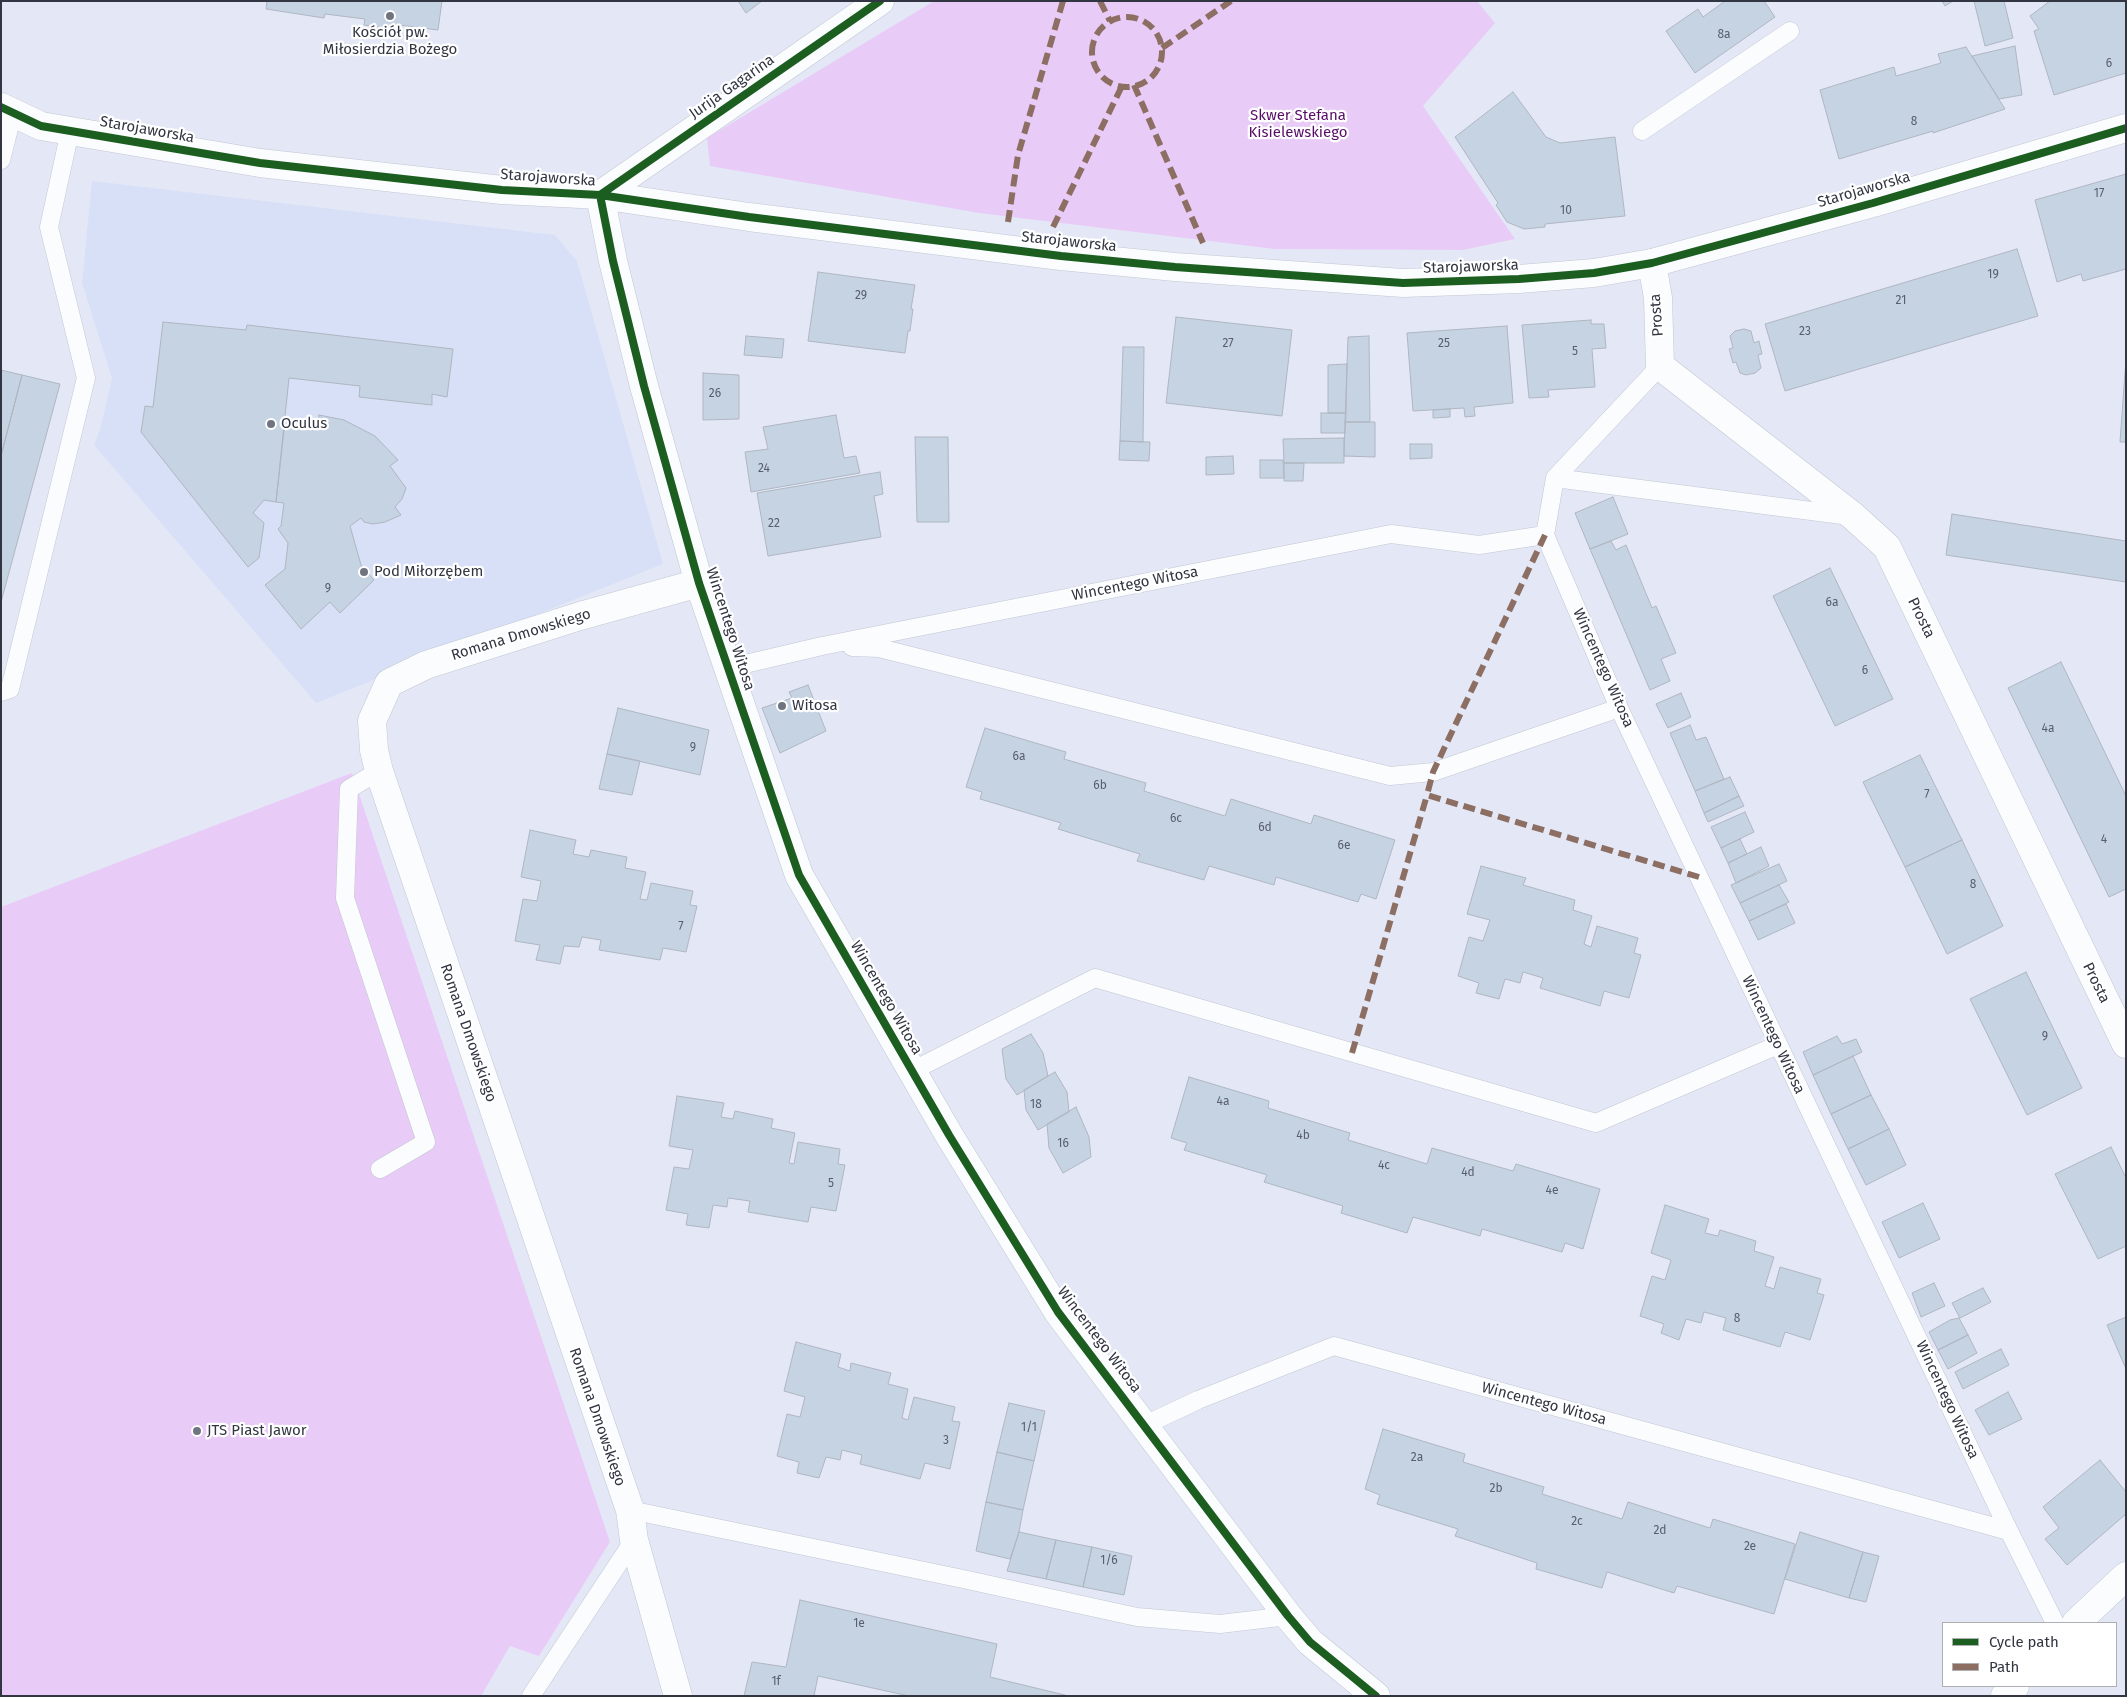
<!DOCTYPE html>
<meta charset="utf-8">
<style>
body{margin:0}
#map{position:relative;width:2127px;height:1697px;overflow:hidden;background:#e4e8f6;font-family:"Fira Sans",sans-serif}
canvas{display:block}
.frame{position:absolute;inset:0;border:2px solid #323642;pointer-events:none}
.legend{position:absolute;left:1942px;top:1622px;width:175px;height:65px;box-sizing:border-box;background:#fff;border:1px solid #adafb3;margin:0;padding:6px 9px;list-style:none;font-size:15px;color:#323642}
.legend li{display:flex;align-items:center;gap:10px;height:25px}
.legend b{width:25px;border:1px solid #adafb3}
</style>
<div id="map">
<canvas width="2127" height="1697"></canvas>
<div class="frame"></div>
<ul class="legend">
<li><b style="height:6px;background:#1b5e20"></b>Cycle path</li>
<li><b style="height:6px;background:#8d6e63"></b>Path</li>
</ul>
</div>
<script>
const c = document.querySelector('canvas').getContext('2d');
c.lineJoin = 'round';
function fill(path, color) { c.fillStyle = color; c.fill(path, 'evenodd'); }
const shape = rows => new Path2D(rows.map(r => 'M' + r).join(''));
function stroke(path, color, width, dash) { c.strokeStyle = color; c.lineWidth = width; c.lineCap = dash ? 'butt' : 'round'; c.setLineDash(dash || []); c.stroke(path); }
function label(font, color, halo, rows, align = 'center') {
  c.font = font + ' "Fira Sans",sans-serif'; c.lineWidth = 4.5; c.setLineDash([]); c.textBaseline = 'middle'; c.strokeStyle = halo; c.fillStyle = color; for (const [text, x, y, turn = 0] of rows) {
    c.save(); c.translate(x, y); c.rotate((+turn || 0) * Math.PI / 180); c.textAlign = isNaN(turn) ? turn : align; if (halo) c.strokeText(text, 0, 0); c.fillText(text, 0, 0); c.restore();
  }
}
const built = shape([
 [92,181,555,235,577,261,663,564,316,703,94,445,100,430,112,378,82,283]
]);
const green = shape([
 [934,1,1477,1,1495,23,1423,106,1515,239,1463,250,1275,249,979,213,710,166,707,138],
 [352,773,610,1542,539,1656,510,1646,481,1696,1,1696,1,907]
]);
const building = shape([
 [267,1,442,1,438,30,391,24,390,29,364,25,365,19,325,14,324,18,266,9,267,1],
 [738,1,762,1,746,13,738,1],
 [1725,1,1764,1,1775,17,1695,73,1666,31,1698,9,1703,17,1725,1],
 [1942,1,1953,1,1945,6,1942,1],
 [1974,1,2004,1,2013,38,1985,46,1974,1],
 [2050,1,2126,1,2126,73,2054,95,2034,31,2039,29,2030,16,2050,1],
 [2015,46,2022,95,1999,99,1972,56,2015,46],
 [1966,47,2005,109,1933,133,1933,131,1839,159,1820,90,1894,67,1896,76,1941,63,1938,54,1966,47],
 [1513,92,1546,137,1560,143,1615,137,1625,216,1545,224,1545,227,1524,229,1507,222,1496,205,1498,203,1455,137,1513,92],
 [2126,174,2126,269,2083,281,2081,274,2057,282,2035,200,2126,174],
 [2017,249,2038,316,1785,391,1765,324,2017,249],
 [818,272,915,285,911,309,913,309,910,331,908,331,905,353,808,341,818,272],
 [1176,317,1292,330,1282,416,1166,403,1176,317],
 [1591,320,1591,324,1604,324,1606,348,1592,349,1595,387,1548,390,1549,397,1529,398,1522,325,1591,320],
 [163,322,246,330,247,325,453,349,447,397,432,394,432,405,359,397,360,386,289,378,276,502,264,500,253,513,264,523,259,558,248,567,141,432,145,406,153,407,163,322],
 [1507,326,1513,403,1474,407,1475,416,1465,417,1464,408,1413,411,1407,333,1507,326],
 [1744,329,1751,331,1754,343,1759,341,1762,354,1758,355,1761,368,1755,373,1746,375,1740,373,1736,362,1733,363,1729,349,1733,348,1730,336,1735,331,1744,329],
 [746,336,784,339,782,358,744,355,746,336],
 [1369,336,1370,422,1345,422,1348,337,1369,336],
 [1123,347,1144,347,1143,442,1120,441,1123,347],
 [2126,359,2126,442,2120,442,2126,359],
 [1347,364,1346,413,1328,413,1328,365,1347,364],
 [1,370,22,375,1,456,1,370],
 [703,373,739,375,739,419,703,420,703,373],
 [22,375,60,384,1,602,1,456,22,375],
 [1450,409,1450,417,1433,418,1433,410,1450,409],
 [1321,413,1346,413,1345,433,1321,433,1321,413],
 [319,415,344,420,375,436,398,460,390,466,406,488,402,499,395,507,401,515,385,522,373,524,364,522,361,518,350,526,361,565,374,580,340,613,330,602,301,629,265,585,285,569,288,543,278,529,281,526,284,503,276,502,285,421,318,425,319,415],
 [836,415,844,458,856,456,860,473,751,492,745,452,768,449,763,427,836,415],
 [1345,422,1375,422,1375,457,1344,456,1345,422],
 [915,437,948,437,949,522,917,522,915,437],
 [1344,438,1344,463,1284,463,1283,439,1344,438],
 [1120,441,1150,442,1149,461,1119,460,1120,441],
 [1410,444,1432,444,1432,458,1410,459,1410,444],
 [1233,456,1234,474,1206,475,1206,457,1233,456],
 [1260,460,1283,460,1284,478,1260,478,1260,460],
 [1284,463,1304,463,1303,481,1284,481,1284,463],
 [880,472,883,494,874,496,881,537,768,556,757,493,880,472],
 [1613,497,1628,534,1590,549,1575,513,1613,497],
 [1952,514,2126,541,2126,582,1946,555,1952,514],
 [1611,541,1616,550,1626,545,1652,608,1656,606,1676,653,1661,659,1670,681,1650,690,1590,549,1611,541],
 [1830,568,1893,699,1835,726,1773,596,1830,568],
 [2061,662,2126,796,2126,889,2109,897,2008,688,2061,662],
 [808,685,826,731,780,753,762,708,792,698,789,692,808,685],
 [1681,693,1691,717,1668,728,1656,704,1681,693],
 [618,708,709,730,700,775,607,754,618,708],
 [1690,725,1696,740,1706,737,1724,779,1695,791,1670,733,1690,725],
 [985,728,1066,752,1064,759,1146,783,1144,791,1225,816,1231,799,1311,824,1314,815,1395,840,1376,899,1361,894,1358,902,1276,877,1274,885,1209,866,1204,880,1137,861,1140,854,1058,829,1061,823,980,799,982,792,966,787,985,728],
 [607,754,640,761,632,795,599,789,607,754],
 [1920,755,1962,840,1905,867,1863,782,1920,755],
 [1730,777,1739,796,1704,813,1695,791,1730,777],
 [1739,796,1744,806,1708,822,1704,813,1739,796],
 [1745,812,1754,832,1721,848,1711,827,1745,812],
 [530,830,576,840,573,854,589,857,591,850,627,857,625,868,646,872,640,899,647,900,651,883,693,891,690,905,697,906,686,952,663,948,660,960,599,950,601,940,582,937,579,947,564,946,560,964,536,960,540,945,515,941,523,899,537,901,541,881,521,877,530,830],
 [1740,839,1747,854,1728,863,1721,848,1740,839],
 [1962,840,2003,926,1947,954,1905,867,1962,840],
 [1761,847,1769,866,1736,883,1728,863,1761,847],
 [1779,864,1787,881,1740,903,1731,885,1779,864],
 [1481,866,1526,878,1523,885,1575,900,1573,910,1592,916,1584,944,1591,947,1597,926,1638,938,1634,953,1641,955,1629,998,1604,991,1600,1006,1540,988,1543,978,1523,972,1520,983,1505,979,1499,999,1476,993,1479,983,1458,976,1469,937,1483,941,1490,920,1467,914,1481,866],
 [1779,885,1789,902,1749,921,1740,903,1779,885],
 [1786,904,1795,923,1758,940,1749,921,1786,904],
 [2026,972,2082,1088,2027,1115,1970,999,2026,972],
 [1031,1034,1043,1053,1048,1076,1017,1095,1006,1079,1002,1049,1031,1034],
 [1837,1036,1842,1044,1856,1039,1862,1052,1813,1075,1803,1052,1837,1036],
 [1853,1056,1871,1095,1831,1114,1813,1075,1853,1056],
 [1055,1072,1067,1092,1069,1112,1038,1130,1026,1110,1024,1090,1055,1072],
 [1189,1077,1269,1101,1268,1108,1350,1133,1348,1140,1427,1164,1432,1148,1513,1171,1516,1164,1600,1189,1583,1249,1565,1243,1562,1252,1482,1229,1480,1236,1413,1217,1407,1233,1341,1213,1343,1206,1264,1182,1267,1175,1184,1150,1187,1143,1171,1138,1189,1077],
 [1871,1095,1889,1129,1848,1149,1831,1114,1871,1095],
 [677,1096,724,1103,721,1117,733,1119,735,1111,773,1119,771,1128,795,1133,789,1163,794,1164,798,1142,840,1149,838,1164,845,1165,836,1211,811,1207,808,1222,748,1212,750,1201,728,1198,727,1207,713,1205,709,1228,686,1225,688,1214,666,1210,674,1167,689,1169,693,1150,669,1146,677,1096],
 [1076,1107,1089,1137,1091,1157,1063,1173,1049,1148,1047,1124,1076,1107],
 [1889,1129,1906,1165,1866,1185,1848,1149,1889,1129],
 [2111,1147,2126,1178,2126,1246,2098,1259,2055,1174,2111,1147],
 [1923,1203,1940,1239,1899,1258,1882,1222,1923,1203],
 [1665,1205,1709,1219,1705,1233,1718,1236,1720,1230,1756,1241,1754,1251,1774,1257,1765,1286,1774,1289,1780,1267,1821,1279,1817,1293,1824,1295,1810,1340,1785,1332,1780,1347,1723,1330,1726,1318,1704,1312,1701,1323,1686,1319,1679,1340,1661,1333,1664,1324,1640,1316,1652,1276,1665,1280,1671,1260,1651,1253,1665,1205],
 [1934,1283,1945,1306,1921,1317,1912,1293,1934,1283],
 [1983,1288,1991,1302,1960,1318,1952,1303,1983,1288],
 [2126,1317,2126,1369,2107,1325,2126,1317],
 [1959,1318,1968,1335,1938,1350,1929,1332,1950,1320,1959,1318],
 [1968,1335,1977,1353,1948,1369,1938,1350,1968,1335],
 [796,1342,841,1354,838,1367,850,1371,851,1363,891,1373,888,1384,908,1389,902,1418,908,1420,914,1397,955,1407,952,1421,960,1422,950,1469,925,1463,920,1479,860,1464,862,1455,842,1450,840,1460,826,1457,819,1478,797,1473,799,1462,777,1456,787,1414,800,1417,805,1397,784,1391,796,1342],
 [2001,1349,2009,1365,1963,1389,1955,1372,2001,1349],
 [2008,1392,2022,1419,1989,1435,1975,1410,2008,1392],
 [1009,1403,1045,1411,1034,1461,997,1452,1009,1403],
 [1383,1429,1465,1454,1463,1462,1544,1487,1542,1494,1622,1519,1628,1502,1710,1528,1713,1519,1795,1544,1774,1614,1677,1586,1674,1593,1607,1572,1602,1588,1536,1569,1537,1563,1455,1536,1458,1529,1377,1504,1380,1495,1365,1489,1383,1429],
 [997,1452,1034,1461,1023,1510,986,1502,997,1452],
 [2100,1460,2126,1492,2126,1514,2067,1565,2045,1539,2059,1528,2043,1507,2100,1460],
 [986,1502,1023,1510,1019,1532,1010,1559,976,1551,986,1502],
 [1019,1532,1056,1540,1046,1579,1007,1571,1019,1532],
 [1800,1532,1863,1552,1849,1598,1785,1579,1800,1532],
 [1056,1540,1092,1547,1083,1587,1046,1579,1056,1540],
 [1092,1547,1132,1556,1124,1595,1083,1587,1092,1547],
 [1863,1552,1879,1556,1866,1602,1849,1598,1863,1552],
 [800,1600,997,1644,990,1677,1069,1696,909,1696,818,1676,814,1696,744,1696,752,1662,786,1667,800,1600]
]);
const service = shape([
 [1642,131,1790,31],
 [1,160,13,113],
 [1660,366,1555,478,1545,535,1619,708,1699,877,2009,1531,2055,1623],
 [1555,478,1850,516],
 [852,647,879,648,1390,776,1433,772,1619,708],
 [728,668,822,646,1391,534,1479,545,1545,535],
 [1,692,10,689,86,378,49,227,70,131],
 [379,771,349,789,345,898,426,1142,380,1169],
 [912,1071,1095,978,1596,1123,1778,1045],
 [1145,1425,1198,1400,1334,1346,2009,1531],
 [630,1510,963,1579,1137,1617,1220,1624,1288,1616],
 [531,1696,634,1540]
]);
const minor = shape([
 [880,1,600,195,613,261,644,386,699,583,799,875,949,1135,1058,1312,1288,1616,1310,1642,1376,1696],
 [1652,263,1658,298,1660,366,1853,516,1887,547,2126,1044],
 [678,1696,634,1540,630,1510,379,771,374,750,372,721,389,683,426,665,580,616,699,583]
]);
const tertiary = shape([
 [1,107,41,126,260,163,502,190,600,195,749,217,1061,256,1175,267,1403,283,1519,279,1594,273,1652,263,1873,203,2126,128]
]);
const secondary = shape([
 [2076,1623,2126,1576],
 [2005,1696,2015,1686]
]);
const quiet = shape([
 [1100,1,1110,21],
 '1092 52a35 35 0 1 1 70 0a35 35 0 1 1-70 0Z',
 [1162,48,1231,1],
 [1134,85,1203,243],
 [1008,222,1018,155,1063,1],
 [1053,227,1122,86],
 [1545,535,1433,772,1427,795,1699,877],
 [1352,1053,1427,795]
]);
const cycleway = shape([
 [880,1,600,195,613,261,644,386,699,583,799,875,949,1135,1058,1312,1288,1616,1310,1642,1376,1696],
 [1,107,41,126,260,163,502,190,600,195,749,217,1061,256,1175,267,1403,283,1519,279,1594,273,1652,263,1873,203,2126,128]
]);
const markers = [
 [390,16,5,"#707481"],
 [271,424,5,"#707481"],
 [364,572,5,"#707481"],
 [782,706,5,"#707481"],
 [197,1431,5,"#707481"]
];
const numberNames = [
 ["8a",1724,35],
 ["6",2109,64],
 ["8",1914,122],
 ["17",2099,194],
 ["10",1566,211],
 ["19",1993,275],
 ["29",861,296],
 ["21",1901,301],
 ["23",1805,332],
 ["27",1228,344],
 ["25",1444,344],
 ["5",1575,352],
 ["26",715,394],
 ["24",764,469],
 ["22",774,524],
 ["9",328,589],
 ["6a",1832,603],
 ["6",1865,671],
 ["4a",2048,729],
 ["9",693,748],
 ["6a",1019,757],
 ["6b",1100,786],
 ["7",1927,795],
 ["6c",1176,819],
 ["6d",1265,828],
 ["4",2104,840],
 ["6e",1344,846],
 ["8",1973,885],
 ["7",681,927],
 ["9",2045,1037],
 ["4a",1223,1102],
 ["18",1036,1105],
 ["4b",1303,1136],
 ["16",1063,1144],
 ["4c",1384,1166],
 ["4d",1468,1173],
 ["5",831,1184],
 ["4e",1552,1191],
 ["8",1737,1319],
 ["1/1",1029,1428],
 ["3",946,1441],
 ["2a",1417,1458],
 ["2b",1496,1489],
 ["2c",1577,1522],
 ["2d",1660,1531],
 ["2e",1750,1547],
 ["1/6",1109,1561],
 ["1e",859,1624],
 ["1f",776,1682]
];
const poiNames = [
 ["Kościół pw.",390,33,"center"],
 ["Miłosierdzia Bożego",390,50,"center"],
 ["Oculus",281,424],
 ["Pod Miłorzębem",374,572],
 ["Witosa",792,706],
 ["JTS Piast Jawor",207,1431]
];
const streetNames = [
 ["Jurija Gagarina",732,87,-35],
 ["Starojaworska",147,130,10],
 ["Starojaworska",548,178,4],
 ["Starojaworska",1864,190,-16],
 ["Starojaworska",1069,242,6],
 ["Starojaworska",1471,267,-2],
 ["Prosta",1657,315,-94],
 ["Wincentego Witosa",1135,584,-11],
 ["Prosta",1921,618,64],
 ["Wincentego Witosa",730,629,72],
 ["Romana Dmowskiego",521,635,-17],
 ["Wincentego Witosa",1603,668,66],
 ["Prosta",2096,983,64],
 ["Wincentego Witosa",886,998,60],
 ["Romana Dmowskiego",468,1033,71],
 ["Wincentego Witosa",1773,1035,65],
 ["Wincentego Witosa",1099,1340,53],
 ["Wincentego Witosa",1947,1400,65],
 ["Wincentego Witosa",1544,1404,15],
 ["Romana Dmowskiego",597,1417,71]
];
const parkNames = [
 ["Skwer Stefana",1298,116],
 ["Kisielewskiego",1298,133]
];
fill(built, '#d8e0f7');
fill(green, '#e8ccf7');
fill(building, '#c5d3e3');
stroke(building, '#afb6c1', 1);
stroke(service, '#c2c6d2', 19);
stroke(minor, '#c2c6d2', 29);
stroke(tertiary, '#c2c6d2', 29);
stroke(secondary, '#c2c6d2', 29);
stroke(service, '#fbfcfe', 18);
stroke(minor, '#fbfcfe', 28);
stroke(tertiary, '#fbfcfe', 28);
stroke(secondary, '#fbfcfe', 28);
stroke(quiet, '#8d6e63', 6, [12, 6]);
stroke(cycleway, '#1b5e20', 8);
for (const [x, y, r, color] of markers) { const dot = new Path2D(); dot.arc(x, y, r, 0, 2 * Math.PI); c.fillStyle = color; c.fill(dot); stroke(dot, '#fff', 2); }
label('12px', '#585e6b', null, numberNames);
label('15px', '#323642', '#fff', poiNames, 'left');
label('15px', '#323642', '#fff', streetNames);
label('15px', '#580d68', '#fff', parkNames);
</script>
